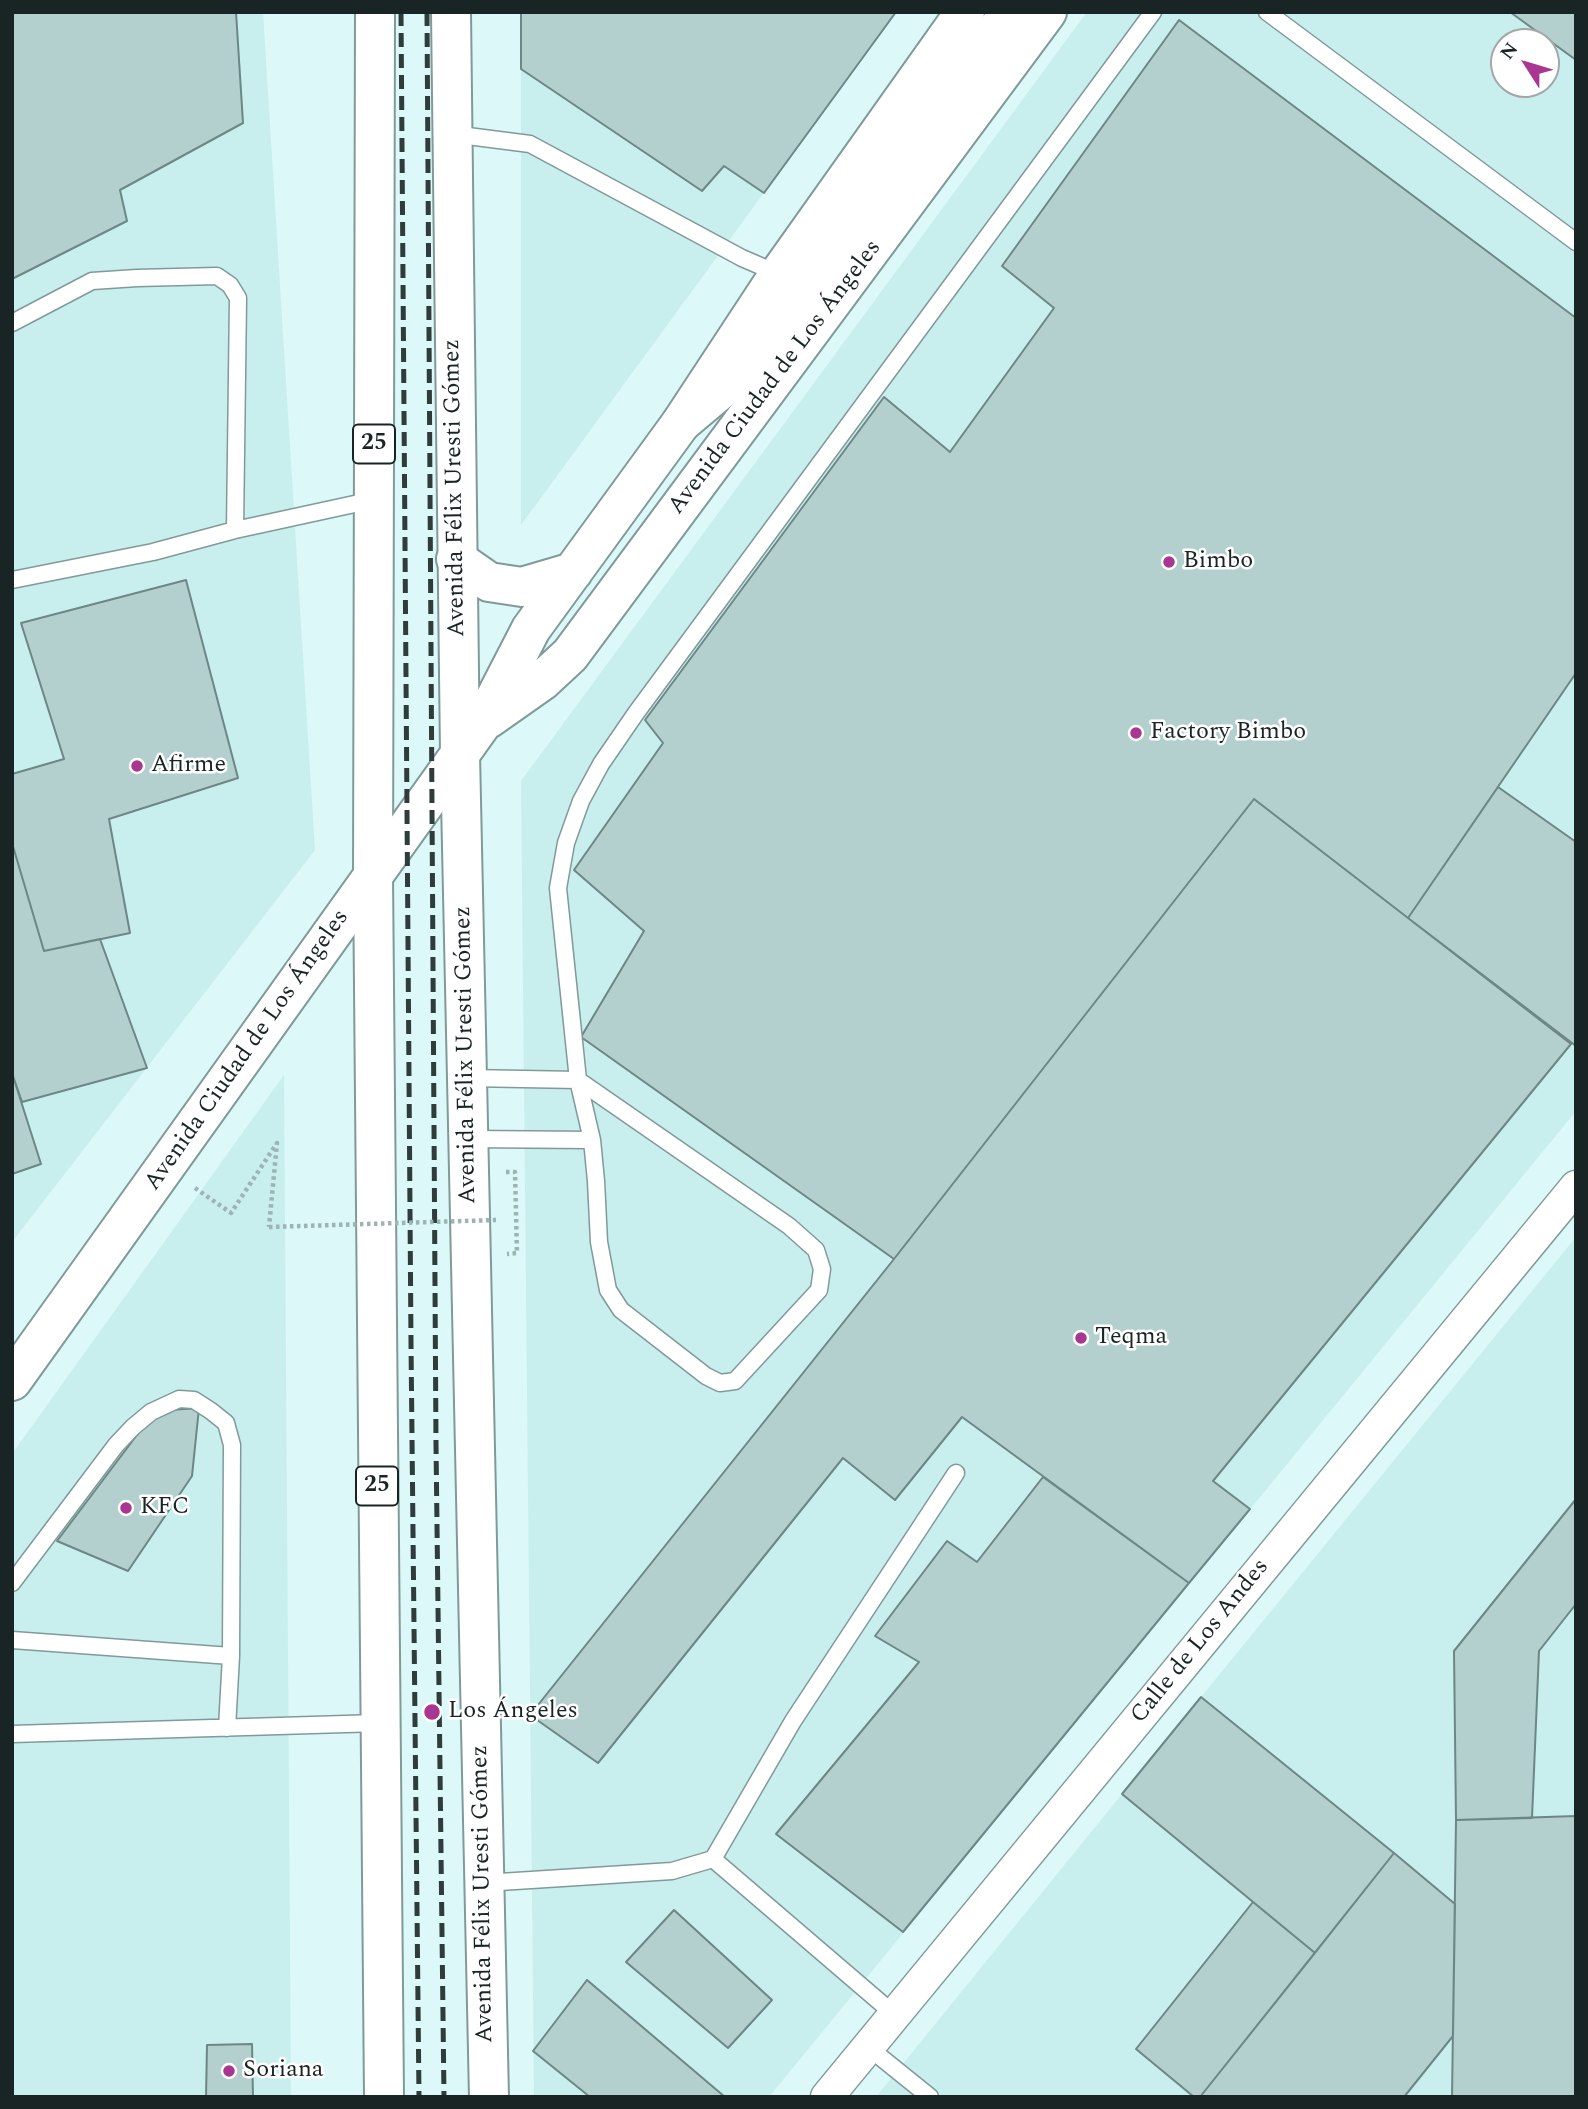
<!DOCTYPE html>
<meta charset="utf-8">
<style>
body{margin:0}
#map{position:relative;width:1588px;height:2109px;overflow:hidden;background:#dcf8f8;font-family:Spectral,serif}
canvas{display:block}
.frame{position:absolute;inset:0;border:14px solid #192424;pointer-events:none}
.north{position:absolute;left:1490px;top:28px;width:70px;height:70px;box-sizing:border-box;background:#fff;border:2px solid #a3a7a7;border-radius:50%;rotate:307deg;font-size:19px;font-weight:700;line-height:28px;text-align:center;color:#192424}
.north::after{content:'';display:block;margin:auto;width:24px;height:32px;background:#a93690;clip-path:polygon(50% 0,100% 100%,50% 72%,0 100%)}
</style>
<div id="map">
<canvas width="1588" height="2109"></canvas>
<div class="frame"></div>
<div class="north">N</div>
</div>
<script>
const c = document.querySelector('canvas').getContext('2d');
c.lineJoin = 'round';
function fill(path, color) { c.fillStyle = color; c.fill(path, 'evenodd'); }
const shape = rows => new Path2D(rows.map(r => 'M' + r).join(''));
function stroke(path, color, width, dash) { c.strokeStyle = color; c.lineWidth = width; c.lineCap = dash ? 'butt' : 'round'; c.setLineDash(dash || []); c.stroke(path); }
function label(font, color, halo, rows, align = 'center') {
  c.font = font + ' Spectral,serif'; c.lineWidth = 5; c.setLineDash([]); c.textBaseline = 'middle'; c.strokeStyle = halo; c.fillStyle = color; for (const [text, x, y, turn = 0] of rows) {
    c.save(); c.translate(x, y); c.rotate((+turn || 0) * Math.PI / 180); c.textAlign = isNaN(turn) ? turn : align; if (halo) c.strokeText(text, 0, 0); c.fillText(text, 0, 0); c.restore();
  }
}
const built = shape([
 [12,12,263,12,315,850,12,1242],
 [521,12,896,12,521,525],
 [1087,12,1576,12,1576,1111,769,2097,534,2097,521,781],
 [1504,42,1546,42,1546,84,1504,84],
 [284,1075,291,2097,12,2097,12,1454],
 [1576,1237,1576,2097,876,2097,1122,1794]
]);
const building = shape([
 [12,12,236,12,243,123,120,190,127,221,12,279,12,12],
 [521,12,896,12,764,193,724,166,702,191,521,69,521,12],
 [1510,12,1576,12,1576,60,1510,12],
 [1179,20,1576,318,1576,673,1408,918,1254,799,894,1259,581,1037,644,931,574,870,663,743,645,720,884,397,950,452,1054,308,1002,266,1179,20],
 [186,580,238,778,109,819,130,933,44,951,12,843,12,774,64,759,21,623,186,580],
 [1498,787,1576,842,1576,1046,1408,918,1498,787],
 [1254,799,1571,1044,1213,1481,1250,1509,1189,1583,962,1417,895,1500,843,1458,598,1763,530,1715,894,1259,1254,799],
 [12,843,44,951,100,939,147,1068,22,1102,12,1073,12,843],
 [12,1073,41,1164,12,1174,12,1073],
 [199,1408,192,1476,128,1571,57,1541,155,1411,199,1408],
 [1043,1477,1189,1583,903,1932,776,1834,919,1662,875,1636,947,1541,977,1562,1043,1477],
 [1576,1499,1576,1604,1539,1651,1532,1818,1456,1820,1454,1651,1576,1499],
 [1201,1697,1394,1853,1315,1953,1122,1794,1201,1697],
 [1576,1816,1576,2097,1452,2097,1456,1820,1576,1816],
 [1394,1853,1455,1904,1453,2036,1404,2097,1200,2097,1394,1853],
 [1253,1902,1315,1953,1200,2097,1194,2097,1136,2049,1253,1902],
 [674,1910,772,2000,728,2048,626,1962,674,1910],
 [587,1980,725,2097,590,2097,533,2051,587,1980],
 [252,2044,253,2097,206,2097,207,2045,252,2044]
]);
const path = shape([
 [506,1172,515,1172,517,1253,507,1254],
 [195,1188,231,1213,277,1143,269,1227]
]);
const lane = shape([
 [1267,12,1576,242],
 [452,134,530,144,742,258,779,274],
 [12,323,92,281,137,278,217,276,230,285,238,298,235,530],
 [12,580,153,552,235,530,373,500],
 [467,1078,578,1080,789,1226,816,1250,822,1269,819,1290,735,1381,720,1383,706,1376,621,1310,608,1290,599,1242,596,1181,592,1140,578,1080,558,888,566,843,581,801,601,764,636,713,1153,12],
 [468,1139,592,1140],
 [12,1583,116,1445,133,1427,151,1412,179,1399,194,1400,211,1411,226,1423,232,1445,231,1656,227,1728],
 [12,1640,231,1656],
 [12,1734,379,1723],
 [484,1883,672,1871,713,1859],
 [895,2015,713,1859,793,1721,956,1473],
 [868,2047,930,2097]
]);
const street = shape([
 [827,2097,1576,1187]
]);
const secondary = shape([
 [456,559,489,582,522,587,573,572],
 [488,719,542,681,570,655,1047,12],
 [12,1381,483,722,531,629,681,423,779,274,965,12]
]);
const primary = shape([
 [375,12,373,876,384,2097],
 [451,12,460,754,489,2097]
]);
const highway = shape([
 [681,423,731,381,772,335,842,243,1010,12]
]);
const rail = shape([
 [401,12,411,1343,419,2097],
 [427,12,436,1444,444,2097]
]);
const pathBridge = shape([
 [269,1227,496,1220]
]);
const markers = [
 [1169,562,7,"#a93690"],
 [1136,733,7,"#a93690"],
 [137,766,7,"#a93690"],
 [1081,1338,7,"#a93690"],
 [126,1508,7,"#a93690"],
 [432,1712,9,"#a93690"],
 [229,2071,7,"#a93690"]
];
const shields = [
 [374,444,42],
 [377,1486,42]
];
const shieldNames = [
 ["25",374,444],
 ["25",377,1486]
];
const streetNames = [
 ["Avenida Ciudad de Los Ángeles",776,378,-53],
 ["Avenida Félix Uresti Gómez",456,488,-91],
 ["Avenida Ciudad de Los Ángeles",248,1051,-55],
 ["Avenida Félix Uresti Gómez",467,1055,-91],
 ["Calle de Los Andes",1201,1642,-51],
 ["Avenida Félix Uresti Gómez",484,1894,-91]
];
const poiNames = [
 ["Bimbo",1183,562],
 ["Factory Bimbo",1150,733],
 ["Afirme",151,766],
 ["Teqma",1095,1338],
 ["KFC",140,1508],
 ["Los Ángeles",448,1712],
 ["Soriana",243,2071]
];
fill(built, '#c8eeee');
fill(building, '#b3cfce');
stroke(building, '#6d8686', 2);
stroke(lane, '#809a9a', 19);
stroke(street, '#809a9a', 35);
stroke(secondary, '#809a9a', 42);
stroke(primary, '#809a9a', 42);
stroke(highway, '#809a9a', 42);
stroke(path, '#9db4b4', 4.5, [3.5, 3.5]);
stroke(lane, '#fff', 16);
stroke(street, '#fff', 32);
stroke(secondary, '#fff', 38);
stroke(primary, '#fff', 38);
stroke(highway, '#fff', 38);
stroke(rail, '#2f3c3c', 5, [14, 7]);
stroke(pathBridge, '#9db4b4', 4.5, [3.5, 3.5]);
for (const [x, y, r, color] of markers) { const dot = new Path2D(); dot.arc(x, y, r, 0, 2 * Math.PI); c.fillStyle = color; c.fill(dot); stroke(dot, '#fff', 2.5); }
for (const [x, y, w] of shields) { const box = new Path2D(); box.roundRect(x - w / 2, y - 19.5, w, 39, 5); c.fillStyle = '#fff'; c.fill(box); stroke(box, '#192424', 2); }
label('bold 23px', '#192424', null, shieldNames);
label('24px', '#192424', '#fff', streetNames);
label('24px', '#192424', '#fff', poiNames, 'left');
</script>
